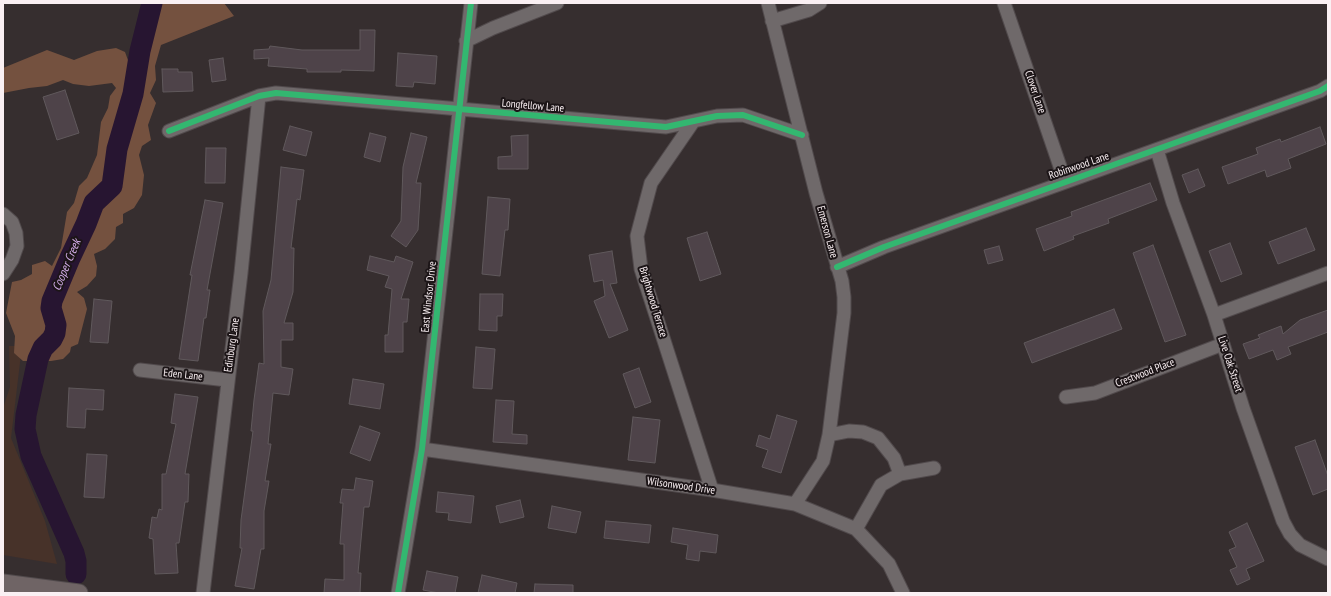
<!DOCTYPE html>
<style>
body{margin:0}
#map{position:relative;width:1331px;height:596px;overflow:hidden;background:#362e2f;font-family:"PT Sans Narrow",sans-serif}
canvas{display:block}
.frame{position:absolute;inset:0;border:4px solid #faf0f3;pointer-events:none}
</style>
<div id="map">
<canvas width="1331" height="596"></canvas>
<div class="frame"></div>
</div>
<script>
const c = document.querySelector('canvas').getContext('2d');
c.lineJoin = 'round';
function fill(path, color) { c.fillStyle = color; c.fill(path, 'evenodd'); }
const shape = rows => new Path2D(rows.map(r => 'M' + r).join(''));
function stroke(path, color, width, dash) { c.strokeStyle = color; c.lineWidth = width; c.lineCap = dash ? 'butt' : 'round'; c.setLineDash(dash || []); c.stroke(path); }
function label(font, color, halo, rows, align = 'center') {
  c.font = font + ' "PT Sans Narrow",sans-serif'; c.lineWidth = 4; c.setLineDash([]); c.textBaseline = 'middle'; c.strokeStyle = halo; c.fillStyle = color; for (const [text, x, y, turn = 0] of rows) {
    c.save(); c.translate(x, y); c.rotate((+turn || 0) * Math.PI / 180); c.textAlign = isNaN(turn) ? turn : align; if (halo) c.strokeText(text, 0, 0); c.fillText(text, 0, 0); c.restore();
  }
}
const green = shape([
 [9,346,22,346,11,438,45,521,57,564,3,555,3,408,10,387]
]);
const forest = shape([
 [154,3,224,3,234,16,161,45,155,66,156,80,150,93,156,103,148,125,151,140,142,146,139,155,144,175,142,195,134,208,123,214,123,223,116,227,115,239,105,249,94,254,97,266,96,276,87,286,77,292,84,298,87,309,78,344,71,347,70,352,63,359,51,361,23,361,14,353,15,336,6,313,12,282,21,280,32,274,32,265,45,261,52,266,61,248,67,212,74,203,79,186,87,178,97,155,101,122,108,108,110,96,116,88,112,83,89,86,73,84,63,80,47,86,29,88,3,93,3,68,47,50,74,60,97,51,116,48,125,52,129,63,140,69,143,45]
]);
const river = shape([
 [76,574,76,561,74,553,31,456,25,429,26,415,38,359,43,348,52,339,55,333,56,325,51,308,52,301,70,258,86,224,94,203,112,186,117,149,133,94,140,51,152,3]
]);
const building = shape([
 [360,30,375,30,374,71,341,70,341,72,307,72,307,69,268,66,269,58,254,59,254,50,269,49,270,46,302,50,360,50,360,30],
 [398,53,437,56,435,84,414,82,413,87,396,86,398,53],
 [223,58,226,80,212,82,209,60,223,58],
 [162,69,178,69,178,72,192,72,193,91,163,92,162,69],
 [65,90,79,133,57,140,43,97,65,90],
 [290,126,312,132,306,156,283,150,290,126],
 [1320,127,1326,144,1288,159,1291,168,1267,177,1265,170,1228,184,1222,167,1258,154,1256,148,1280,139,1281,142,1320,127],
 [370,133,386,137,380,162,364,157,370,133],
 [411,133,427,137,416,183,421,183,418,230,406,247,391,236,401,221,403,167,411,133],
 [528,135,528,169,498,169,498,157,512,156,511,136,528,135],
 [206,148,226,148,225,183,205,183,206,148],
 [281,167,304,170,300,200,297,199,291,248,294,248,293,292,284,323,293,323,293,340,281,340,281,367,293,369,289,395,273,393,268,444,271,444,265,481,269,481,264,511,264,549,261,549,254,589,235,586,242,548,240,548,241,520,253,431,251,431,254,400,259,363,264,364,263,311,271,280,281,167],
 [1198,169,1205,186,1189,193,1182,175,1198,169],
 [1150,183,1157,200,1108,219,1109,223,1073,236,1074,239,1044,251,1036,229,1072,216,1071,212,1150,183],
 [488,197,510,199,508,230,505,230,500,276,482,274,488,197],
 [205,200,223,203,207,290,210,290,206,318,204,318,198,361,179,359,192,275,190,275,205,200],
 [1306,228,1315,250,1278,264,1269,242,1306,228],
 [707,232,721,274,700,281,687,238,707,232],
 [1230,243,1242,274,1221,282,1209,251,1230,243],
 [1153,245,1186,335,1165,342,1133,253,1153,245],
 [999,246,1003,260,988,264,984,250,999,246],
 [612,251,617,283,610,284,628,330,609,338,594,301,605,296,603,280,594,282,589,255,612,251],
 [370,256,394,262,396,256,413,262,401,299,409,299,407,322,403,322,403,352,385,352,385,335,388,335,392,289,385,287,389,276,367,270,370,256],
 [480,294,503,294,502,316,497,316,497,331,479,330,480,294],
 [94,299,112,301,108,343,90,342,94,299],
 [1114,309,1122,329,1032,363,1024,343,1114,309],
 [1328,310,1328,332,1288,347,1291,354,1277,360,1273,350,1249,359,1243,344,1260,338,1258,335,1281,326,1283,334,1300,320,1328,310],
 [476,347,495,349,492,389,473,388,476,347],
 [639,368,651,402,635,408,623,374,639,368],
 [353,379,384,384,380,409,349,404,353,379],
 [69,388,104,390,103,410,86,409,85,428,67,427,69,388],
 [175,394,198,397,185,474,189,474,188,502,185,502,179,543,176,543,178,573,155,574,153,539,149,538,152,517,157,518,159,509,162,510,162,474,166,474,176,424,171,423,175,394],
 [496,400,514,401,512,434,527,435,527,444,493,442,496,400],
 [777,415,797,421,781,473,762,467,768,450,756,446,759,435,770,439,777,415],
 [633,417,660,420,655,463,628,460,633,417],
 [360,426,380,433,370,461,350,453,360,426],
 [1315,440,1328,476,1328,489,1313,495,1295,447,1315,440],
 [87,454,107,455,104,498,84,497,87,454],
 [356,478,373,481,369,507,364,507,358,573,361,573,360,593,324,593,325,579,344,580,344,544,340,544,343,503,340,503,342,489,354,490,356,478],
 [438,492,474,496,471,523,448,520,449,513,436,512,438,492],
 [520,500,524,517,500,523,496,506,520,500],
 [552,506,581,512,576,533,548,528,552,506],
 [606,521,651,525,649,543,604,538,606,521],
 [1247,523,1264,561,1246,569,1250,579,1237,585,1230,570,1237,567,1229,550,1236,547,1229,532,1247,523],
 [673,528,718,535,716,553,700,551,699,561,686,559,688,545,671,542,673,528],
 [427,571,458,577,455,593,439,593,423,590,427,571],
 [482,575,517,583,515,593,478,593,482,575],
 [535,584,573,585,573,593,534,593,535,584]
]);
const minor = shape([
 [768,3,816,193,842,281,844,297,844,313,829,435,823,461,795,504],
 [1004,3,1065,181],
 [772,21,809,10,820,3],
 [466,41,493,28,557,3],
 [693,122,651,183,637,236,641,269,712,490],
 [169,131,259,96,276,93,666,127,717,116,743,115,802,135],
 [1157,150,1173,203,1214,315,1243,408,1283,521,1290,534,1300,545,1328,559],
 [3,214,12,222,16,233,17,246,12,260,3,274],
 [837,267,884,247,1320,91,1328,86],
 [1214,315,1328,273],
 [140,370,227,380],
 [1066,397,1095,393,1223,344],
 [829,435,849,431,863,432,878,438,894,458,900,474],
 [422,449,712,490,795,504,856,529,889,564,903,593],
 [856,529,881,485,900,474,934,468],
 [203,593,241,273,259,96],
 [398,593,422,449,471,3]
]);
const major = shape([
 [3,583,79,593]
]);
const cycleway = shape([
 [169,131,259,96,276,93,666,127,717,116,743,115,802,135],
 [837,267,884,247,1320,91,1328,86],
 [398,593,422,449,471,3]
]);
const streetNames = [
 ["Clover Lane",1035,92,71],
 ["Longfellow Lane",533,106,5],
 ["Robinwood Lane",1079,166,-19],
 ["Emerson Lane",827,232,75],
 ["East Windsor Drive",429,297,-84],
 ["Brightwood Terrace",653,302,73],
 ["Edinburg Lane",232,345,-82],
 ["Live Oak Street",1230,364,72],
 ["Crestwood Place",1145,373,-21],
 ["Eden Lane",183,375,6],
 ["Wilsonwood Drive",681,486,8]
];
const waterNames = [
 ["Cooper Creek",67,265,-67]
];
fill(green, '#473229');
fill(forest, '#74513f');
stroke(river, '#271531', 21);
fill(building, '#4e4349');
stroke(building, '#60595c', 1);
stroke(minor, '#514a4c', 15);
stroke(major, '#514a4c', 19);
stroke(minor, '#6f696a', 13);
stroke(major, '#6f6465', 17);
stroke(cycleway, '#33b770', 6);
label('11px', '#faf0f3', '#1c1517', streetNames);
label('italic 12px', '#d4aeea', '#1c1517', waterNames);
</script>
